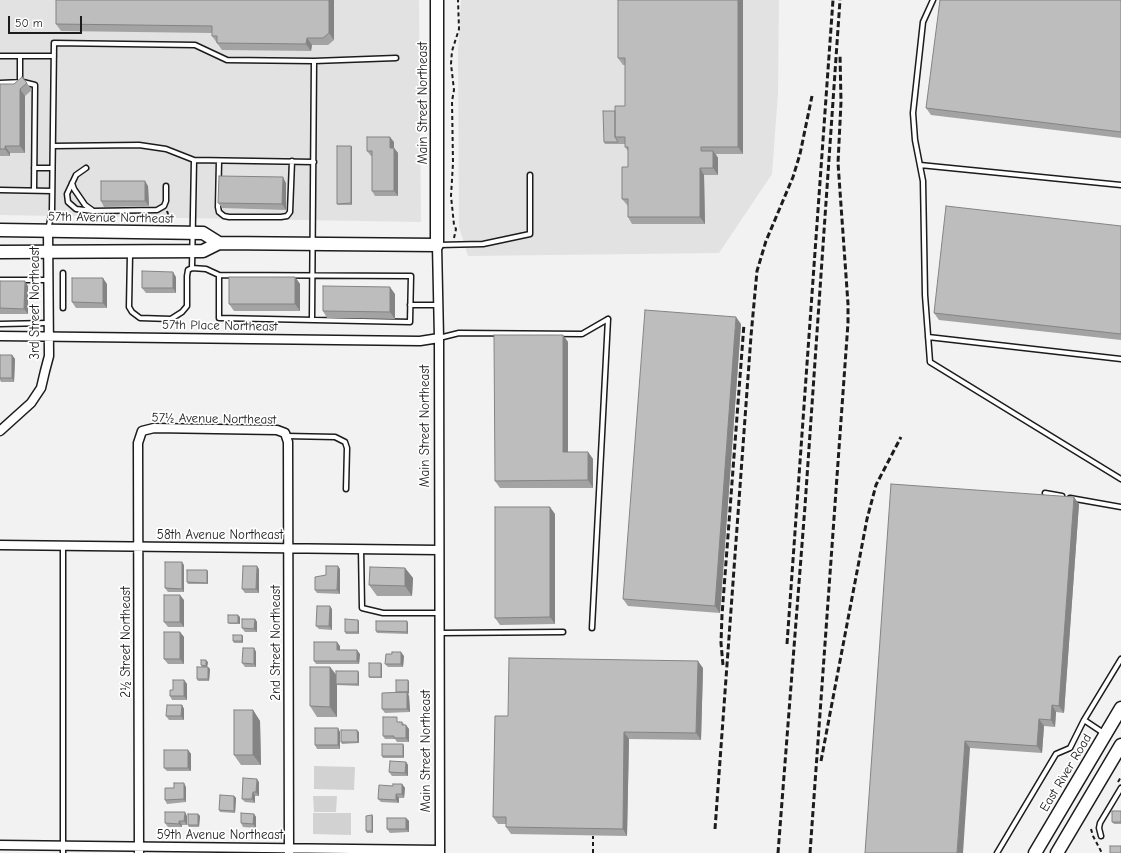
<!DOCTYPE html>
<meta charset="utf-8">
<style>
body{margin:0}
#map{position:relative;width:1121px;height:853px;overflow:hidden;background:#f2f2f2;font-family:"Comic Neue",sans-serif}
canvas{display:block}
.scale{position:absolute;left:8px;top:16px;width:74px;height:18px;box-sizing:border-box;border:2px solid #1c1c1c;border-top:0;padding-left:5px;font-size:12px;line-height:14px;white-space:nowrap;color:#1c1c1c;-webkit-text-stroke:3px #fff;paint-order:stroke}
</style>
<div id="map">
<canvas width="1121" height="853"></canvas>
<div class="scale">50 m</div>
</div>
<script>
const c = document.querySelector('canvas').getContext('2d');
c.lineJoin = 'round';
function fill(path, color) { c.fillStyle = color; c.fill(path, 'evenodd'); }
const shape = rows => new Path2D(rows.map(r => 'M' + r).join(''));
function stroke(path, color, width, dash) { c.strokeStyle = color; c.lineWidth = width; c.lineCap = dash ? 'butt' : 'round'; c.setLineDash(dash || []); c.stroke(path); }
function label(font, color, halo, rows, align = 'center') {
  c.font = font + ' "Comic Neue",sans-serif'; c.lineWidth = 3.5; c.setLineDash([]); c.textBaseline = 'middle'; c.strokeStyle = halo; c.fillStyle = color; for (const [text, x, y, turn = 0] of rows) {
    c.save(); c.translate(x, y); c.rotate((+turn || 0) * Math.PI / 180); c.textAlign = isNaN(turn) ? turn : align; if (halo) c.strokeText(text, 0, 0); c.fillText(text, 0, 0); c.restore();
  }
}
const built = shape([
 [0,0,419,0,421,222,0,215],
 [461,0,779,0,778,93,772,174,719,253,468,256,459,227,458,53]
]);
const green = shape([
 [314,766,355,767,354,790,314,789],
 [313,796,337,796,336,812,314,812],
 [313,813,351,813,351,835,313,834]
]);
const path = shape([
 [167,211,169,217],
 [454,238,456,229,454,225,451,196,453,163,452,101,454,90,451,64,452,51,459,29,458,0],
 [1118,782,1121,777],
 [1091,829,1093,836,1102,853],
 [593,853,593,836]
]);
const lane = shape([
 [933,0,923,22,913,113,915,140,923,181,925,295,930,362,1121,479],
 [0,56,54,56],
 [20,56,20,82],
 [0,83,23,82,35,85,34,190],
 [53,146,139,145,166,149,194,160,314,162],
 [219,161,218,207,219,212,224,216,229,217,281,217,287,216,290,212,292,161],
 [920,165,1121,185],
 [34,168,52,168],
 [86,168,76,175,67,194,68,202,76,209,93,211,157,210,164,206,166,201,166,186],
 [72,183,74,189,85,205,92,210],
 [0,190,52,191],
 [48,230,52,211,54,43,195,45,227,60,314,61,396,58],
 [438,245,483,244,530,234,530,175],
 [130,254,129,307,132,312,140,318,171,319,182,312,187,306,187,276,188,270,192,268,206,269,219,275],
 [192,268,194,160],
 [219,275,411,276,410,322,219,318,219,275],
 [0,280,48,280],
 [410,305,438,305],
 [63,308,63,273],
 [312,319,314,61],
 [0,324,48,323],
 [928,337,1121,359],
 [439,338,459,333,582,334,608,319],
 [286,436,335,437,345,442,347,448,346,489],
 [1045,493,1062,496],
 [1070,498,1121,507],
 [361,549,362,608,383,613,439,613],
 [592,628,608,319],
 [440,633,563,632],
 [1084,720,1105,734],
 [1101,836,1099,828,1100,823,1121,788],
 [63,853,63,546],
 [997,853,1056,754,1070,748,1084,720,1121,659]
]);
const street = shape([
 [437,245,439,338,440,853],
 [0,336,420,341,439,338],
 [0,431,31,403,41,388,45,371,49,356,48,230],
 [0,545,439,550],
 [0,845,440,850],
 [139,853,138,443,142,431,154,428,277,430,285,433,288,442,289,853]
]);
const secondary = shape([
 [0,230,203,233,219,243],
 [0,252,203,251,219,243,437,245,437,0],
 [1035,853,1121,708],
 [1057,853,1121,745]
]);
const rail = shape([
 [787,644,833,0],
 [723,665,721,643,722,615,744,324],
 [821,761,867,519,876,485,901,437],
 [715,829,751,336,757,271,766,241,793,177,800,154,812,96],
 [778,853,805,506,840,0],
 [810,853,848,323,848,304,838,163,841,102,840,55]
]);
const wall = shape([
 [56,0,334,0,334,40,328,45,312,45,311,51,222,50,212,36,212,33,61,31,56,24],
 [618,0,743,0,743,154,716,154,718,158,718,175,704,175,705,224,632,224,628,217,628,206,622,199,628,167,628,151,625,147,625,144,605,144,604,142,615,111,625,106,625,65,623,65,618,58],
 [1121,0,1121,138,931,115,926,108],
 [27,83,32,90,25,96,25,153,10,153,10,156,0,156,0,84,14,84],
 [394,142,394,148,398,153,398,196,375,196,372,191,372,156,371,156,367,151],
 [351,146,352,147,352,205,338,205,337,204],
 [286,183,286,210,222,208,218,203],
 [148,186,149,206,104,207,101,201],
 [1121,226,1121,340,939,320,934,313],
 [176,277,176,293,146,293,142,288],
 [295,277,300,284,300,311,234,311,229,304],
 [0,281,28,286,28,314,0,314],
 [107,284,107,308,76,308,72,302],
 [395,294,395,319,327,318,323,311],
 [741,324,720,613,628,606,623,599],
 [563,335,568,342,568,452,588,452,593,459,593,488,500,488,495,481],
 [0,355,12,355,15,359,14,382,1,382,0,380],
 [1079,504,1064,713,1056,712,1055,727,1044,726,1042,753,970,748,865,853],
 [555,514,555,624,500,625,495,618],
 [184,565,184,592,168,592,165,588],
 [405,568,413,578,412,596,377,596,369,585],
 [259,569,259,593,245,593,242,589],
 [340,569,340,594,317,593,315,590,326,575],
 [207,570,208,572,208,584,188,584,187,582],
 [184,600,184,627,168,627,164,622],
 [332,609,332,630,319,629,316,626],
 [240,617,240,624,230,624,228,623],
 [255,619,257,622,257,632,245,632,242,628],
 [358,620,359,621,359,634,346,634,345,632],
 [408,623,408,634,377,633,376,631],
 [180,632,184,637,184,664,168,664,164,659],
 [243,636,243,643,234,643,233,641],
 [340,646,340,650,360,654,359,664,316,664,314,661],
 [254,648,256,652,256,667,245,667,242,663],
 [404,656,403,667,388,667,385,664],
 [208,662,207,667,210,669,209,681,198,681,197,679,202,667,201,665],
 [382,665,382,678,370,678,369,677],
 [330,667,336,675,359,673,359,686,337,685,337,717,317,717,310,706],
 [703,668,701,740,629,739,627,836,511,834,506,827,506,824,498,824,493,817,508,716],
 [184,680,187,684,187,700,172,700,170,696,173,690],
 [408,680,409,682,409,694,408,694,409,696,410,712,385,713,382,709,396,693,396,692],
 [182,705,184,709,184,720,169,720,166,716],
 [253,710,260,721,261,765,241,765,234,755],
 [400,721,400,722,402,722,409,729,409,742,397,742,395,739,385,739,383,736],
 [338,728,340,749,317,749,315,745],
 [359,732,359,743,342,744,341,742],
 [404,746,404,758,383,758,382,756],
 [188,750,191,754,191,771,167,771,164,768],
 [406,762,408,765,408,776,392,776,389,772],
 [259,782,259,796,255,796,255,803,245,802,242,799],
 [402,784,405,788,404,798,399,798,399,803,381,802,378,799,393,786],
 [186,787,186,802,167,804,165,800,174,788],
 [234,796,236,798,235,813,220,812,219,810],
 [1121,811,1121,824,1114,824,1112,822],
 [198,814,200,816,199,827,189,827,188,825],
 [254,814,256,817,256,828,243,827,241,823],
 [372,815,373,817,373,833,367,833,366,831],
 [187,816,187,825,182,825,182,827,168,827,165,823],
 [406,818,409,821,409,832,390,833,387,829]
]);
const shadedWall = shape([
 [329,0,334,0,334,40,329,33],
 [738,0,743,0,743,154,738,147],
 [307,38,312,45,311,51,306,44],
 [20,89,25,96,25,153,20,146],
 [390,137,394,142,394,153,390,148],
 [5,146,10,153,10,156,5,149],
 [351,146,352,147,352,205,351,203],
 [394,148,398,153,398,196,394,191],
 [713,151,718,158,718,175,713,168],
 [700,168,704,175,705,224,700,217],
 [283,177,286,183,286,210,282,204],
 [145,181,148,186,149,206,145,201],
 [173,272,176,277,176,293,173,288],
 [295,277,300,284,300,311,295,304],
 [103,278,107,284,107,308,103,303],
 [25,281,28,286,28,314,24,309],
 [390,287,395,294,395,319,390,312],
 [736,317,741,324,720,613,715,606],
 [563,335,568,342,568,459,563,452],
 [12,355,15,359,14,382,12,378],
 [588,452,593,459,593,488,588,480],
 [1074,497,1079,504,1064,713,1059,706],
 [550,507,555,514,555,624,550,617],
 [182,562,184,565,184,592,182,589],
 [257,566,259,569,259,593,256,589],
 [338,566,340,569,340,594,337,590],
 [405,568,413,578,412,596,405,586],
 [207,570,208,572,208,584,207,583],
 [180,595,184,600,184,627,180,622],
 [330,606,332,609,332,630,329,626],
 [238,615,240,617,240,624,238,623],
 [255,619,257,622,257,632,254,629],
 [358,620,359,621,359,634,358,632],
 [407,621,408,623,408,634,407,632],
 [180,632,184,637,184,664,180,659],
 [242,635,243,636,243,643,242,641],
 [337,642,340,646,340,653,337,650],
 [254,648,256,652,256,667,254,664],
 [357,650,360,654,359,664,357,661],
 [401,652,404,656,403,667,401,664],
 [206,660,208,662,207,667,206,666],
 [698,661,703,668,701,740,696,733],
 [381,663,382,665,382,678,381,677],
 [208,667,210,669,209,681,208,679],
 [330,667,338,677,336,684,337,685,337,717,330,707],
 [358,671,359,673,359,686,358,684],
 [184,680,187,684,187,700,184,696],
 [408,680,409,682,409,694,408,692],
 [407,692,409,696,410,712,407,709],
 [182,705,184,709,184,720,181,716],
 [1052,705,1056,712,1055,727,1051,720],
 [253,710,260,721,261,765,253,755],
 [1039,719,1044,726,1042,753,1037,746],
 [406,725,409,729,409,742,406,738],
 [338,728,340,732,340,749,338,745],
 [357,730,359,732,359,743,358,742],
 [624,732,629,739,627,836,623,829],
 [965,741,970,748,963,853,957,853],
 [403,744,404,746,404,758,403,756],
 [188,750,191,754,191,771,188,768],
 [406,762,408,765,408,776,405,773],
 [257,779,259,782,259,796,256,792],
 [184,783,186,787,186,802,184,799],
 [402,784,405,788,404,798,402,794],
 [253,792,255,796,255,803,252,799],
 [396,794,399,798,399,803,396,800],
 [234,796,236,798,235,813,234,811],
 [185,812,187,816,187,825,184,821],
 [198,814,200,816,199,827,198,825],
 [254,814,256,817,256,828,253,824],
 [372,815,373,817,373,833,372,831],
 [406,818,409,821,409,832,406,829],
 [179,821,182,825,182,827,179,824]
]);
const building = shape([
 [56,0,329,0,329,33,323,38,307,38,306,44,217,43,217,36,212,36,212,26,56,24,56,0],
 [618,0,738,0,738,147,701,147,701,151,713,151,713,168,700,168,700,217,628,217,628,199,622,199,622,167,628,167,628,147,625,147,625,137,615,137,615,106,625,106,625,58,618,58,618,0],
 [940,0,1121,0,1121,132,926,108,940,0],
 [22,77,27,83,20,89,20,146,5,146,5,149,0,149,0,84,14,84,22,77],
 [603,111,615,111,615,137,618,142,604,142,603,111],
 [367,137,390,137,390,148,394,148,394,191,372,191,372,151,367,151,367,137],
 [337,146,351,146,351,203,337,204,337,146],
 [219,176,283,177,282,204,218,203,219,176],
 [101,181,145,181,145,201,101,201,101,181],
 [946,206,1121,226,1121,334,934,313,946,206],
 [142,271,173,272,173,288,142,288,142,271],
 [229,277,295,277,295,304,229,304,229,277],
 [72,278,103,278,103,303,72,302,72,278],
 [0,281,25,281,24,309,0,308,0,281],
 [323,286,390,287,390,312,323,311,323,286],
 [645,310,736,317,715,606,623,599,645,310],
 [494,335,563,335,563,452,588,452,588,480,495,481,494,335],
 [0,355,12,355,12,378,0,378,0,355],
 [891,484,1074,497,1059,706,1052,705,1051,720,1039,719,1037,746,965,741,957,853,865,853,891,484],
 [495,507,550,507,550,617,495,618,495,507],
 [165,562,182,562,182,589,165,588,165,562],
 [243,566,257,566,256,589,242,589,243,566],
 [326,566,338,566,337,590,315,590,315,577,326,575,326,566],
 [370,567,405,568,405,586,369,585,370,567],
 [187,570,207,570,207,583,187,582,187,570],
 [164,595,180,595,180,622,164,622,164,595],
 [317,606,330,606,329,626,316,626,317,606],
 [228,615,238,615,238,623,228,623,228,615],
 [242,619,255,619,254,629,242,628,242,619],
 [345,619,358,620,358,632,345,632,345,619],
 [376,621,407,621,407,632,376,631,376,621],
 [164,632,180,632,180,659,164,659,164,632],
 [233,635,242,635,242,641,233,641,233,635],
 [314,642,337,642,337,650,357,650,357,661,314,661,314,642],
 [243,648,254,648,254,664,242,663,243,648],
 [392,652,401,652,401,664,385,664,386,654,392,654,392,652],
 [509,658,698,661,696,733,624,732,623,829,506,827,506,817,493,817,495,716,508,716,509,658],
 [201,660,206,660,206,666,201,665,201,660],
 [369,663,381,663,381,677,369,677,369,663],
 [197,667,208,667,208,679,197,679,197,667],
 [310,667,330,667,330,707,310,706,310,667],
 [336,671,358,671,358,684,336,684,336,671],
 [173,680,184,680,184,696,170,696,170,690,173,690,173,680],
 [396,680,408,680,408,692,396,692,396,680],
 [407,692,407,709,382,709,382,693,407,692],
 [167,705,182,705,181,716,166,716,167,705],
 [234,710,253,710,253,755,234,755,234,710],
 [383,717,397,717,397,722,402,722,402,725,406,725,406,738,394,738,394,736,383,736,383,717],
 [315,728,338,728,338,745,315,745,315,728],
 [341,730,357,730,358,742,341,742,341,730],
 [382,744,403,744,403,756,382,756,382,744],
 [164,750,188,750,188,768,164,768,164,750],
 [390,761,406,762,405,773,389,772,390,761],
 [243,778,257,779,256,792,253,792,252,799,242,799,243,778],
 [174,783,184,783,184,799,165,800,165,788,174,788,174,783],
 [393,784,402,784,402,794,396,794,396,800,378,799,379,785,393,786,393,784],
 [220,795,234,796,234,811,219,810,220,795],
 [1112,811,1121,811,1121,822,1112,822,1112,811],
 [165,812,185,812,184,821,179,821,179,824,165,823,165,812],
 [241,813,254,814,253,824,241,823,241,813],
 [188,814,198,814,198,825,188,825,188,814],
 [372,815,372,831,366,831,366,816,372,815],
 [387,818,406,818,406,829,387,829,387,818],
 [1110,846,1121,846,1121,853,1110,853,1110,846]
]);
const streetNames = [
 ["Main Street Northeast",423,103,-90],
 ["57th Avenue Northeast",111,218,1],
 ["3rd Street Northeast",35,303,-90],
 ["57th Place Northeast",220,326,1],
 ["57½ Avenue Northeast",214,419,1],
 ["Main Street Northeast",425,426,-90],
 ["58th Avenue Northeast",220,535],
 ["2½ Street Northeast",126,642,-90],
 ["2nd Street Northeast",276,643,-90],
 ["Main Street Northeast",426,751,-90],
 ["East River Road",1066,773,-59],
 ["59th Avenue Northeast",220,835]
];
fill(built, '#e2e2e2');
fill(green, '#d2d2d2');
stroke(lane, '#1c1c1c', 7);
stroke(street, '#1c1c1c', 11);
stroke(secondary, '#1c1c1c', 15);
stroke(path, '#1c1c1c', 2, [4, 3]);
stroke(lane, '#fff', 4);
stroke(street, '#fff', 8);
stroke(secondary, '#fff', 12);
stroke(rail, '#1c1c1c', 3, [6, 3]);
fill(wall, '#a3a3a3');
fill(shadedWall, '#848484');
fill(building, '#bdbdbd');
stroke(building, '#848484', 1);
label('13px', '#1c1c1c', '#fff', streetNames);
</script>
